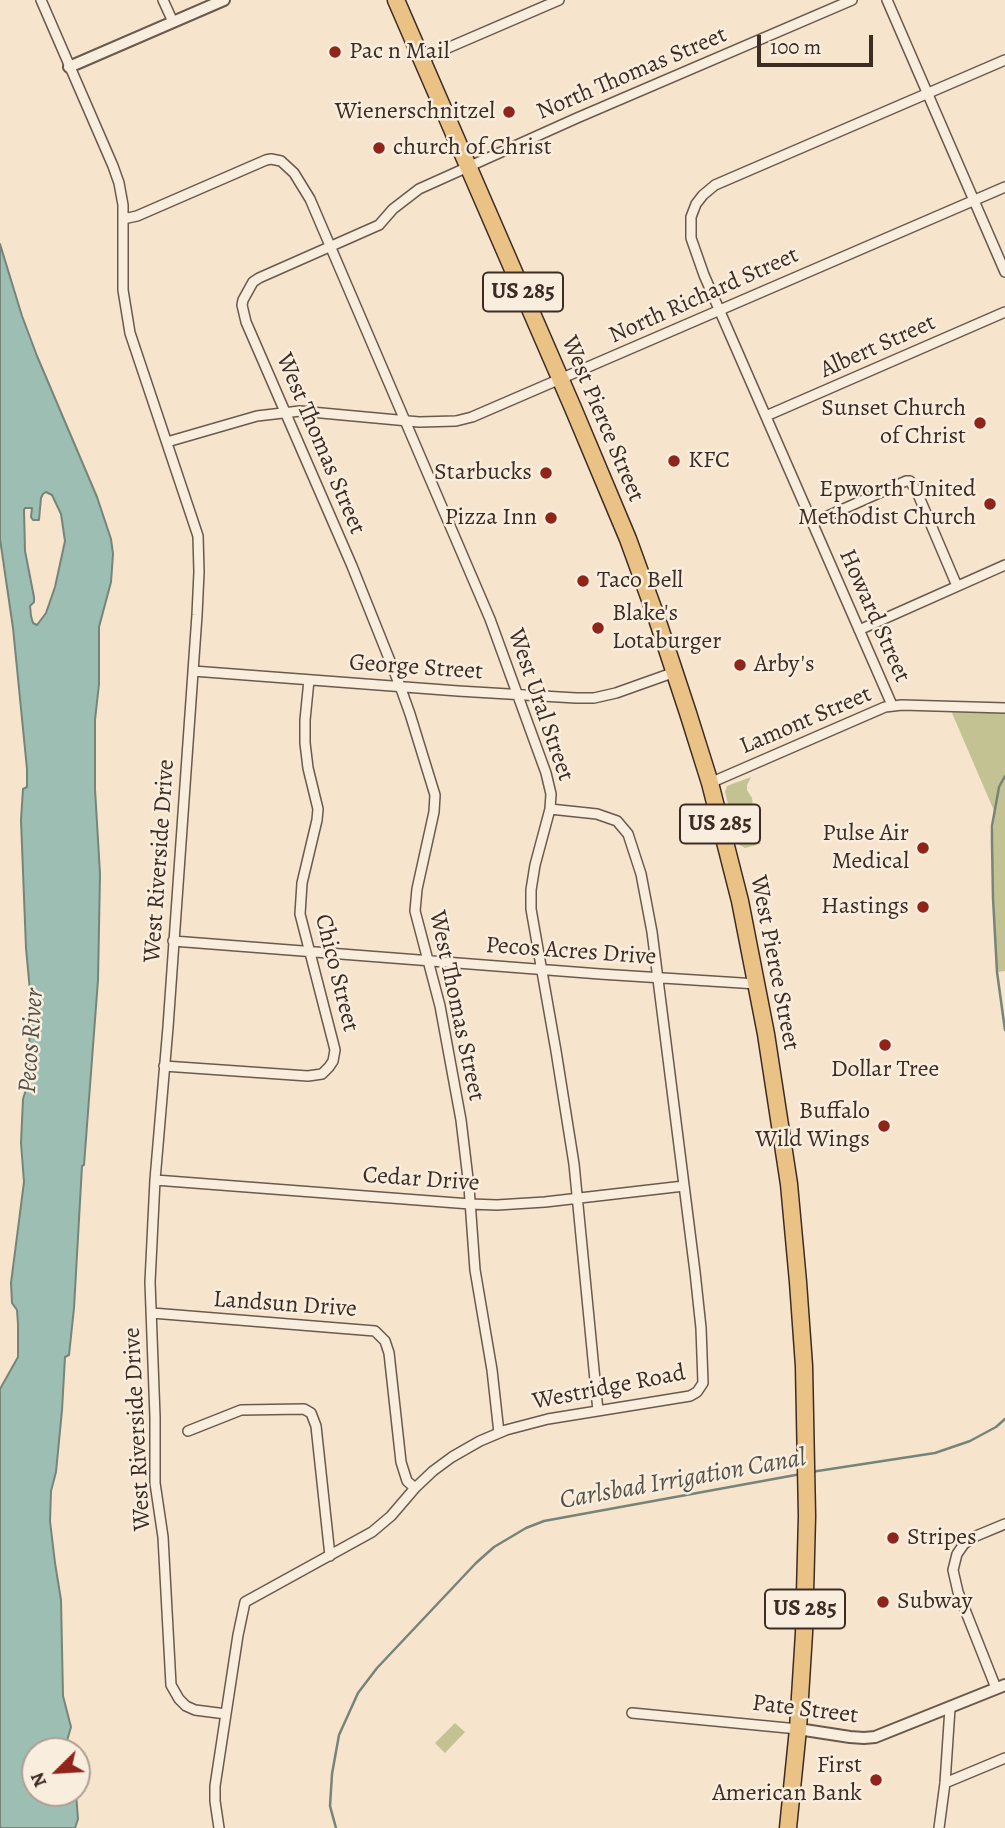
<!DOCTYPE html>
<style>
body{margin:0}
#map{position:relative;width:1005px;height:1828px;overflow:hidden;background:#f6e4cc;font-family:Alegreya,serif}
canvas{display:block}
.north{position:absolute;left:21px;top:1737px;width:70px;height:70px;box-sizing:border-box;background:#f9edde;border:2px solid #ada094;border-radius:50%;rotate:246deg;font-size:19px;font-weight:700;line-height:28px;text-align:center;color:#3c2c24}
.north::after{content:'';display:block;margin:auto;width:24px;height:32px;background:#8f2418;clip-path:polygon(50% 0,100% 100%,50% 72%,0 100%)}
.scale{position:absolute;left:757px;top:35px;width:116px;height:32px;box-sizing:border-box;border:4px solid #3c2c24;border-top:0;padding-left:9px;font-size:21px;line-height:24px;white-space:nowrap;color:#3c2c24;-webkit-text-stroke:5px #f9edde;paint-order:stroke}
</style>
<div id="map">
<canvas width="1005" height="1828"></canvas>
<div class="north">N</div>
<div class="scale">100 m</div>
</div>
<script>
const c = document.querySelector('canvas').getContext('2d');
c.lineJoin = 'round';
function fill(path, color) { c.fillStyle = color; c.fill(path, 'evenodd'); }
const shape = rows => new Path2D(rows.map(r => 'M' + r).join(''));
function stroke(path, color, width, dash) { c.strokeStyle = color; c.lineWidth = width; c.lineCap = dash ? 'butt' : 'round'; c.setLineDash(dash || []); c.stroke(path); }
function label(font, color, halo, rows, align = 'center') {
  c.font = font + ' Alegreya,serif'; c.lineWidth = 5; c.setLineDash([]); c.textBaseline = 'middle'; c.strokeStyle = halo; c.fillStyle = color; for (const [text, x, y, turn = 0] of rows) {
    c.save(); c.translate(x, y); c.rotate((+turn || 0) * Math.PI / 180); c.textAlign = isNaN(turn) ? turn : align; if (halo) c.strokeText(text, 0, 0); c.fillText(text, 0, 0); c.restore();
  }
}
const green = shape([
 [949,706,1005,708,1005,971,997,972,996,949,992,842,995,813],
 [751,777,747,785,747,790,752,798,753,808,756,811,758,820,756,829,761,839,760,844,745,848,738,844,725,792,727,786],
 [455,1723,465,1732,445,1753,435,1743]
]);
const water = shape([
 [0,244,22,316,37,356,97,497,111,539,113,554,111,582,99,627,99,684,95,720,95,789,100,874,98,980,84,1165,82,1166,74,1308,69,1355,65,1357,62,1410,56,1472,51,1491,50,1521,55,1563,61,1600,63,1696,71,1727,64,1751,35,1751,35,1793,76,1793,78,1819,75,1828,1,1828,0,1826,0,1389,18,1357,18,1324,17,1310,12,1303,11,1283,24,1182,21,1143,23,1099,29,1080,30,991,26,948,21,820,23,789,27,787,27,769,13,628,0,539,0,244],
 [46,492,52,495,61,514,65,541,55,587,46,613,37,625,33,623,31,616,30,606,34,602,34,597,25,551,24,510,25,508,32,508,31,517,33,520,39,520,41,498,43,494,46,492]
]);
const stream = shape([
 [1005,776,999,787,992,826,992,842,993,898,997,972,1005,1030],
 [811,1472,935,1453,970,1441,996,1427,1005,1419],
 [336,1828,330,1806,332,1774,339,1735,358,1693,377,1668,476,1563,494,1547,526,1528,544,1521,801,1474]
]);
const minor = shape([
 [41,0,113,166,119,183,123,205,123,290,130,333,198,536,199,572,197,615,168,1027,155,1180,150,1282,155,1417,155,1483,163,1537,171,1685,179,1699,186,1706,195,1710,226,1714],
 [163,0,173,22],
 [887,0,1005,272],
 [422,59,559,0],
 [123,219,137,216,266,160,271,159,281,161,294,173,310,199,490,619,546,773,551,794,550,809,535,865,531,890,531,909,556,1051,574,1164,598,1411],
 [766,416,1005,312],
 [167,442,257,416,300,411,419,422,456,421,472,417,1005,187],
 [812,523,906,481,910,481,917,492,957,586],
 [859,630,1005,565],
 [193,671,458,691,576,698,594,698,616,693,675,672],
 [892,705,704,275,691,238,691,217,696,204,703,195,715,185,1005,60],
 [710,783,885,707,902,705,1005,708],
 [173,941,600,974,757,984],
 [164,1066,308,1076,322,1074,329,1067,333,1061,335,1050,333,1042,300,914,302,883,317,820,318,809,308,768,305,743,305,720,309,680],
 [155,1180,470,1204,497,1205,545,1202,684,1186],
 [152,1313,375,1331,385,1341,389,1353,401,1462,407,1481,415,1488],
 [188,1431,241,1410,304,1409,311,1413,316,1426,330,1556],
 [499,1433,492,1370,475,1270,469,1187,461,1120,440,1006,415,911,417,889,434,812,435,795,410,714,400,686,352,566,246,322,242,305,243,300,253,282,259,278,379,225,393,209,419,189,577,118,852,0],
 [996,1688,958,1592,953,1570,957,1554,964,1544,976,1536,1005,1524],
 [632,1713,798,1729],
 [945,1783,1005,1758],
 [219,1828,215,1801,215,1786,238,1635,245,1602,372,1532,391,1516,415,1488,433,1471,452,1457,480,1441,506,1430,548,1419,690,1396,697,1392,703,1383,701,1328,695,1272,652,932,641,874,628,834,617,821,597,814,550,809],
 [939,1828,945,1783,950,1708]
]);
const tertiary = shape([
 [69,67,224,0],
 [798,1729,850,1737,864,1738,875,1737,1005,1685]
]);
const trunk = shape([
 [396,0,573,408,628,539,657,619,688,713,710,783,740,901,766,1034,789,1184,798,1282,804,1366,807,1516,804,1633,798,1729,788,1828]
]);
const markers = [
 [335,52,7,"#8f2418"],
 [509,112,7,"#8f2418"],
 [379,148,7,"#8f2418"],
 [980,423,7,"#8f2418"],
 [674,461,7,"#8f2418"],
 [546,473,7,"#8f2418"],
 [990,504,7,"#8f2418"],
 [551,518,7,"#8f2418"],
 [583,581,7,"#8f2418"],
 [598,628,7,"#8f2418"],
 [740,665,7,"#8f2418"],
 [923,848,7,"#8f2418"],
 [923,907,7,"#8f2418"],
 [885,1045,7,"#8f2418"],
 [884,1126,7,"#8f2418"],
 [893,1538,7,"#8f2418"],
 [883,1602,7,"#8f2418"],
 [876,1780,7,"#8f2418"]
];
const shields = [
 [523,292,80],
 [720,824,80],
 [805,1609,80]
];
const shieldNames = [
 ["US 285",523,292],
 ["US 285",720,824],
 ["US 285",805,1609]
];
const poiNames = [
 ["Pac n Mail",349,52,"left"],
 ["Wienerschnitzel",495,112],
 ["church of Christ",393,148,"left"],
 ["Sunset Church",966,409],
 ["of Christ",966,437],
 ["KFC",688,461,"left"],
 ["Starbucks",532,473],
 ["Epworth United",976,490],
 ["Methodist Church",976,518],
 ["Pizza Inn",537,518],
 ["Taco Bell",597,581,"left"],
 ["Blake's",612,614,"left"],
 ["Lotaburger",612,642,"left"],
 ["Arby's",754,665,"left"],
 ["Pulse Air",909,834],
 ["Medical",909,862],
 ["Hastings",909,907],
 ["Dollar Tree",885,1070,"center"],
 ["Buffalo",870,1112],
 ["Wild Wings",870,1140],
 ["Stripes",907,1538,"left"],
 ["Subway",897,1602,"left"],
 ["First",862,1766],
 ["American Bank",862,1794]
];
const streetNames = [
 ["North Thomas Street",632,74,-23],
 ["North Richard Street",704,296,-24],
 ["Albert Street",878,347,-24],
 ["West Pierce Street",602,419,67],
 ["West Thomas Street",320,444,67],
 ["Howard Street",874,616,66],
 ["George Street",416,668,4],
 ["West Ural Street",540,705,71],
 ["Lamont Street",806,721,-23],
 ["West Riverside Drive",160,861,-86],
 ["Pecos Acres Drive",571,952,4],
 ["West Pierce Street",774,963,79],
 ["Chico Street",336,973,76],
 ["West Thomas Street",456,1006,78],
 ["Cedar Drive",421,1180,4],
 ["Landsun Drive",285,1305,4],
 ["Westridge Road",609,1388,-11],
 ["West Riverside Drive",138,1429,-93],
 ["Pate Street",805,1710,7]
];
const waterNames = [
 ["Pecos River",32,1041,-86],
 ["Carlsbad Irrigation Canal",683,1480,-10]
];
fill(green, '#c3c293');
fill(water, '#9dbfb3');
stroke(water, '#76847a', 2);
stroke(stream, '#76847a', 2.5);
stroke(minor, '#6a5a4e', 12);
stroke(tertiary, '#6a5a4e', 14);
stroke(trunk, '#3c2c24', 19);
stroke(minor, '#f9edde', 9);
stroke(tertiary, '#f9edde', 10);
stroke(trunk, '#ebc286', 16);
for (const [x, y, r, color] of markers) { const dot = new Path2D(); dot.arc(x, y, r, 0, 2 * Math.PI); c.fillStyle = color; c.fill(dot); stroke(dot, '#f9edde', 2.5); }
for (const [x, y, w] of shields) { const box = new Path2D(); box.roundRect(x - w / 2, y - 19.5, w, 39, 5); c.fillStyle = '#f9edde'; c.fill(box); stroke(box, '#3c2c24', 2); }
label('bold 23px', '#3c2c24', null, shieldNames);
label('24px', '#3c2c24', '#f9edde', poiNames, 'right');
label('24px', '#3c2c24', '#f9edde', streetNames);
label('italic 26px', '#545148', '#f9edde', waterNames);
</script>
